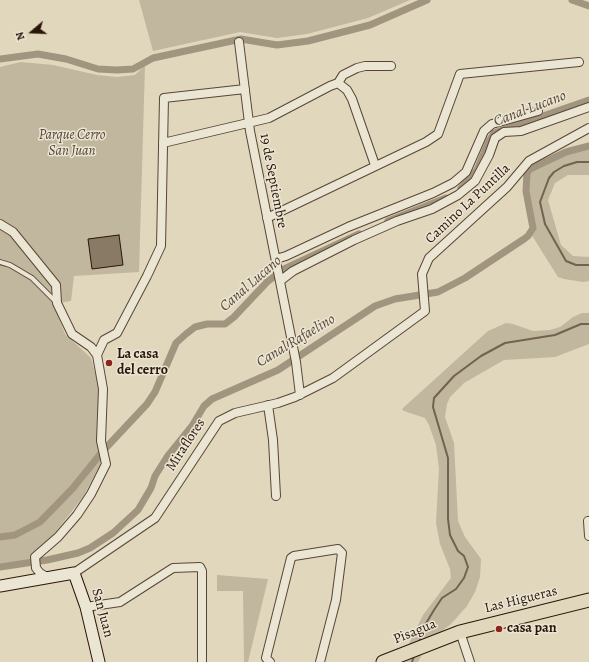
<!DOCTYPE html>
<style>
body{margin:0}
#map{position:relative;width:589px;height:662px;overflow:hidden;background:#e0d7bd;font-family:Alegreya,serif}
canvas{display:block}
.north{position:absolute;left:12px;top:12px;width:40px;height:40px;-webkit-text-stroke:3px #ebe5d4;paint-order:stroke;rotate:251deg;font-size:11px;font-weight:700;line-height:16px;text-align:center;color:#2b1508}
.north::after{content:'';display:block;margin:auto;width:14px;height:18px;background:#2b1508;clip-path:polygon(50% 0,100% 100%,50% 72%,0 100%)}
</style>
<div id="map">
<canvas width="589" height="662"></canvas>
<div class="north">N</div>
</div>
<script>
const c = document.querySelector('canvas').getContext('2d');
c.lineJoin = 'round';
function fill(path, color) { c.fillStyle = color; c.fill(path, 'evenodd'); }
const shape = rows => new Path2D(rows.map(r => 'M' + r).join(''));
function stroke(path, color, width, dash) { c.strokeStyle = color; c.lineWidth = width; c.lineCap = dash ? 'butt' : 'round'; c.setLineDash(dash || []); c.stroke(path); }
function label(font, color, halo, rows, align = 'center') {
  c.font = font + ' Alegreya,serif'; c.lineWidth = 3; c.setLineDash([]); c.textBaseline = 'middle'; c.strokeStyle = halo; c.fillStyle = color; for (const [text, x, y, turn = 0] of rows) {
    c.save(); c.translate(x, y); c.rotate((+turn || 0) * Math.PI / 180); c.textAlign = isNaN(turn) ? turn : align; if (halo) c.strokeText(text, 0, 0); c.fillText(text, 0, 0); c.restore();
  }
}
const green = shape([
 [139,0,410,0,368,18,307,34,277,38,240,32,153,51],
 [21,62,53,65,97,75,117,77,135,75,145,65,139,272,74,276,71,301,58,303,57,313,65,334,91,358,99,387,98,444,102,461,83,497,46,544,26,562,0,567,0,67],
 [585,147,589,147,589,175,568,175,555,183,548,200,561,245,573,256,589,257,589,281,583,282,564,279,558,277,531,234,533,230,527,182,528,174,532,169,550,162,564,154],
 [582,313,589,313,589,344,555,357,504,360,464,383,450,397,447,404,445,417,454,443,458,521,465,537,481,559,480,577,475,592,467,606,451,624,430,640,418,662,400,662,423,615,451,578,450,569,440,544,436,523,439,469,436,445,429,425,425,418,404,411,402,409,488,331,506,323,513,324,533,331,550,330,560,327,573,317],
 [217,575,268,579,248,662,244,662,243,591,217,591]
]);
const stream = shape([
 [589,162,577,162,564,166,554,172,549,178,540,202,545,224,566,261,576,265,589,265],
 [419,642,425,625,434,610,442,598,456,589,464,578,468,567,464,556,458,551,450,535,448,519,448,458,433,407,434,398,454,376,481,356,505,343,555,335,581,324,589,324],
 [412,662,414,656]
]);
const canal = shape([
 [572,0,589,6],
 [0,59,38,54,66,59,98,69,117,70,133,69,153,58,241,39,277,45,308,41,370,25,427,0],
 [461,188,477,170,489,141,494,133,589,100],
 [388,221,446,198],
 [0,537,15,535,40,522,73,488,102,452,147,404,155,392,176,343,186,334,195,327,207,324,225,324,234,317,267,282,284,269,359,234],
 [0,567,47,560,78,553,90,548,113,533,138,510,151,488,155,476,167,457,192,426,204,406,212,399,278,370,375,306,395,299,438,292,465,278,524,239,528,236,533,228,526,191,527,173,530,169,566,152,589,146]
]);
const building = shape([
 [119,235,123,265,92,269,88,239,119,235]
]);
const lane = shape([
 [0,262,10,265,32,278,56,302]
]);
const street = shape([
 [239,42,250,131,296,362,300,395],
 [338,83,343,75,357,68,365,66,391,66],
 [163,143,269,118,330,86,338,83,347,90,352,99,375,165],
 [267,218,426,142,438,134,460,74,579,62],
 [0,224,13,232,56,285,57,303,72,334,91,347,97,355,103,389,101,441,106,464,91,494,77,515,58,537,35,557,36,568,40,573,49,578],
 [276,259,286,256,348,227,433,193,453,183,466,172,484,131,492,124,538,111],
 [280,281,293,271,354,240,397,221,432,209,458,195,475,181,489,155,495,138,504,132,521,131,589,107],
 [97,355,104,340,117,333,147,276,161,246,164,98,245,89],
 [268,405,273,440,276,496],
 [588,521,589,536],
 [74,573,155,518,219,421,235,413,278,403,295,397,333,378,425,311,422,274,429,258,507,187,529,161,589,128],
 [86,607,120,602,173,568,200,567,202,571,202,662],
 [460,632,470,662],
 [270,662,266,658,291,558,294,556,338,549,342,553,336,600,320,662]
]);
const secondary = shape([
 [0,586,74,573,86,607,99,662]
]);
const primary = shape([
 [383,662,460,632,589,600]
]);
const markers = [
 [109,363,4,"#8f2418"],
 [499,629,4,"#8f2418"]
];
const parkNames = [
 ["Parque Cerro",72,136],
 ["San Juan",72,152]
];
const streetNames = [
 ["19 de Septiembre",273,181,79],
 ["Camino La Puntilla",468,204,-43],
 ["Miraflores",186,445,-57],
 ["Las Higueras",521,600,-14],
 ["San Juan",102,613,75],
 ["Pisagua",415,632,-22]
];
const poiNames = [
 ["La casa",117,355],
 ["del cerro",117,371],
 ["casa pan",507,629]
];
const waterNames = [
 ["Canal Lucano",530,109,-21],
 ["Canal Lucano",251,284,-41],
 ["Canal Rafaelino",296,341,-31]
];
fill(green, '#c1b69e');
stroke(stream, '#72624f', 2);
stroke(canal, '#a2957f', 7);
fill(building, '#897a66');
stroke(building, '#2b1508', 1);
stroke(lane, '#584635', 6);
stroke(street, '#584635', 10);
stroke(secondary, '#2b1508', 13);
stroke(primary, '#2b1508', 15);
stroke(lane, '#ebe5d4', 4);
stroke(street, '#ebe5d4', 8);
stroke(secondary, '#ebe5d4', 11);
stroke(primary, '#e0d7bd', 13);
for (const [x, y, r, color] of markers) { const dot = new Path2D(); dot.arc(x, y, r, 0, 2 * Math.PI); c.fillStyle = color; c.fill(dot); stroke(dot, '#ebe5d4', 1.5); }
label('italic 14px', '#584535', '#ebe5d4', parkNames);
label('14px', '#2b1508', '#ebe5d4', streetNames);
label('bold 14px', '#2b1508', '#ebe5d4', poiNames, 'left');
label('italic 15px', '#5b4838', '#ebe5d4', waterNames);
</script>
